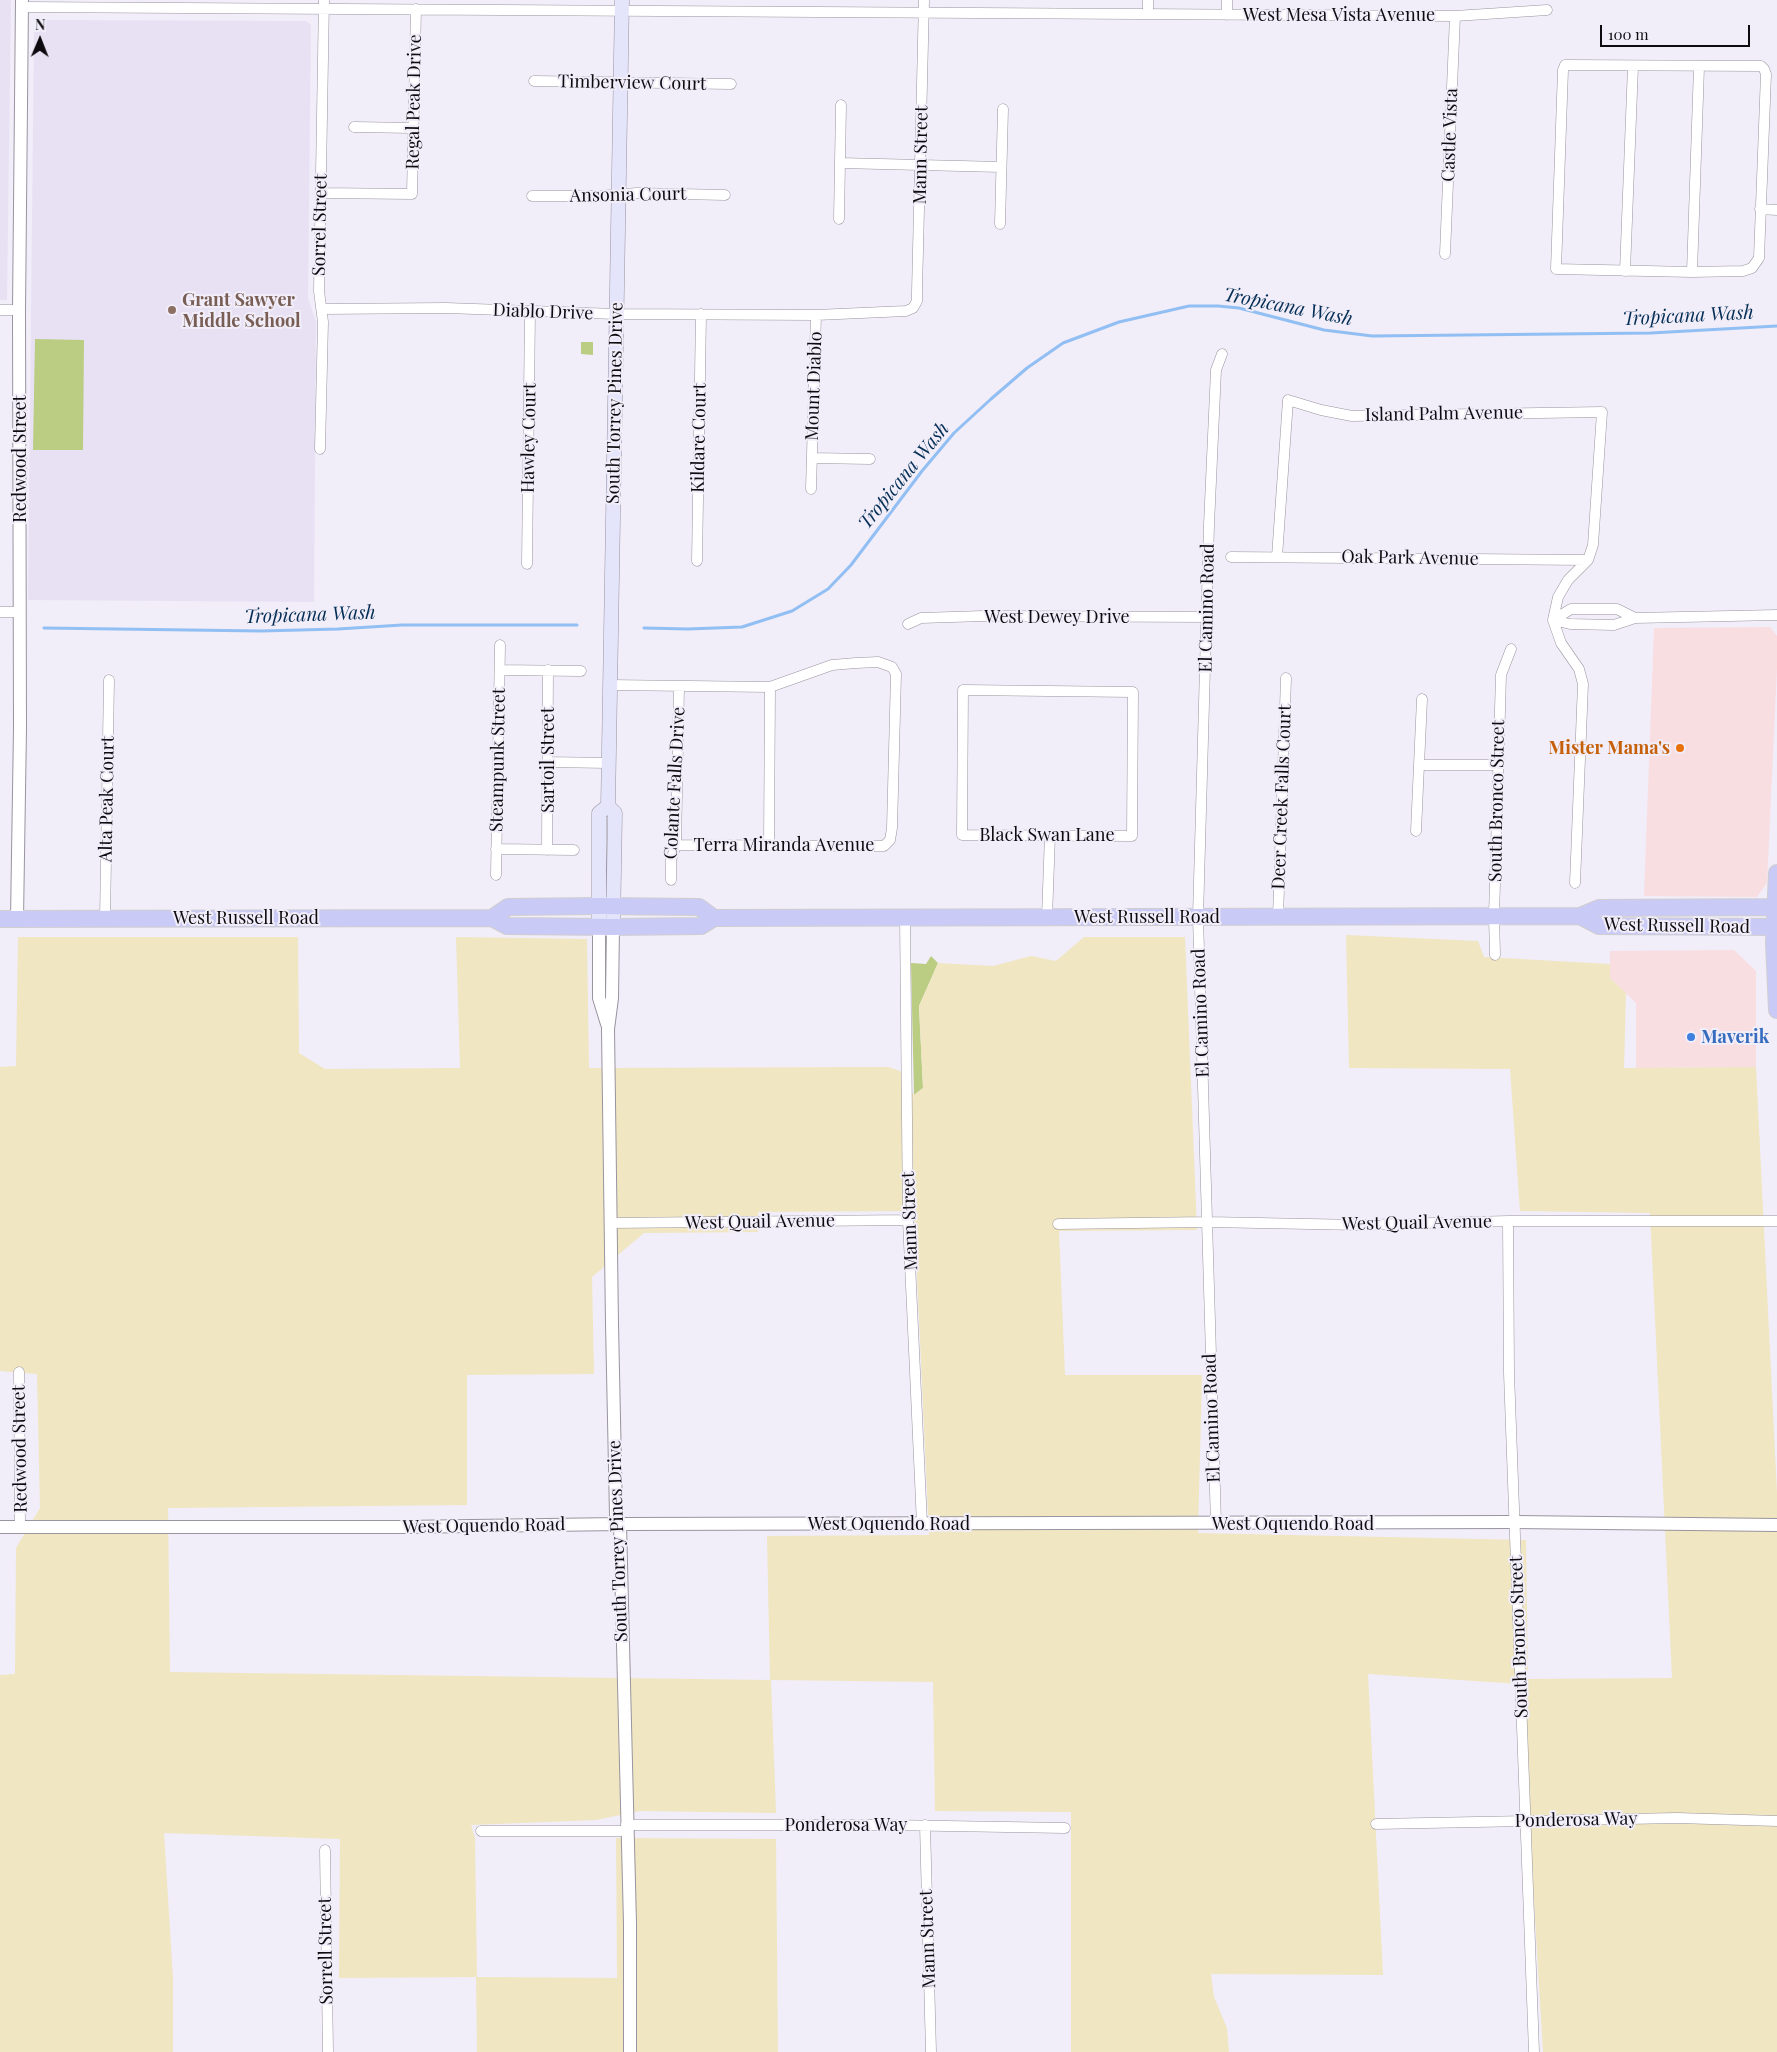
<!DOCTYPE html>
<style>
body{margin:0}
#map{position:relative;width:1777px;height:2052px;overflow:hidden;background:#f1edf9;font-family:"Playfair Display",serif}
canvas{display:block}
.north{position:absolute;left:15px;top:15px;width:50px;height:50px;-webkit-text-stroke:4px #f1edf9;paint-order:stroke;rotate:1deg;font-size:14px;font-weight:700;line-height:20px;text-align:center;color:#0d0b0f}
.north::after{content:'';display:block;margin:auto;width:18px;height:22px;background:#0d0b0f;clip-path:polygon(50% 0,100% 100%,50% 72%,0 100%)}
.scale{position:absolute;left:1600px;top:25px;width:150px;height:22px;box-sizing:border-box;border:2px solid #0d0b0f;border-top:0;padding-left:6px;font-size:15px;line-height:18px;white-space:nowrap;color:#0d0b0f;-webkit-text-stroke:4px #f1edf9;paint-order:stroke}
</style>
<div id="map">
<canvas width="1777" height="2052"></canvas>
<div class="north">N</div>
<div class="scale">100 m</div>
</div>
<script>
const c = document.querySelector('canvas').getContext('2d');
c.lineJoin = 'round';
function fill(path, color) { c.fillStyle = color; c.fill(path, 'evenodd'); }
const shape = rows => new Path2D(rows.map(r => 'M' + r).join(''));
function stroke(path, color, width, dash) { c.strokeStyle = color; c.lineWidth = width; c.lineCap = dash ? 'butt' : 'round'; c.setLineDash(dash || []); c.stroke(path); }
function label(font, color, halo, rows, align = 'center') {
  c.font = font + ' "Playfair Display",serif'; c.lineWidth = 4; c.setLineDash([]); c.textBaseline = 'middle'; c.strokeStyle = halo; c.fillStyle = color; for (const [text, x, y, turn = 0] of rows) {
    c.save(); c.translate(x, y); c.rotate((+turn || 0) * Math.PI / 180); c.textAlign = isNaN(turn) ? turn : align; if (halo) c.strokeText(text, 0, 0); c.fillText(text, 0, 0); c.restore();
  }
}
const commercial = shape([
 [1770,627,1777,636,1777,668,1767,883,1757,897,1644,896,1654,628],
 [1734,950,1756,971,1756,1067,1636,1068,1636,1003,1610,978,1610,951]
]);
const built = shape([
 [0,0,11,0,7,300,0,300],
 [44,20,306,21,311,25,308,298,316,322,314,602,28,600,34,31,39,21]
]);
const green = shape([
 [35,339,84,340,83,450,33,450],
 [581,342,593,342,593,355,581,354],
 [931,956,938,963,919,1006,923,1088,914,1095,911,963,926,964]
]);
const sand = shape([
 [1346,935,1478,941,1484,957,1610,964,1610,978,1626,993,1624,1068,1756,1067,1777,1493,1777,2052,1543,2052,1521,1684,1368,1674,1383,1975,1211,1974,1214,1997,1227,2028,1229,2052,1071,2052,1071,1812,935,1811,933,1682,771,1680,776,1813,640,1811,596,1820,471,1825,475,1838,477,1977,617,1978,616,1838,776,1839,778,2052,477,2052,476,1977,339,1978,340,1839,164,1833,173,1979,173,2052,0,2052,0,1675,15,1674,16,1548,40,1508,37,1374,0,1371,0,1067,16,1066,18,937,298,937,299,1053,325,1069,460,1068,456,937,587,939,589,1068,888,1067,900,1071,914,1095,923,1088,919,1006,938,963,993,966,1031,956,1056,961,1084,937,1185,937,1197,1230,1059,1231,1065,1375,1202,1375,1198,1533,1526,1540,1528,1679,1672,1678,1650,1213,1520,1211,1510,1069,1349,1068],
 [914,1211,929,1535,767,1536,770,1680,170,1672,168,1508,467,1505,467,1375,594,1374,592,1277,644,1233,758,1232,758,1212]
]);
const stream = shape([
 [44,628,261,631,338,629,402,625,577,625],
 [644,628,688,629,742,627,792,611,828,589,851,565,922,471,954,433,991,399,1027,368,1063,343,1119,322,1189,306,1218,306,1239,308,1324,330,1372,336,1651,333,1777,326]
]);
const minor = shape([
 [22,7,1455,16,1547,10],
 [1148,14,1148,0],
 [1227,15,1227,0],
 [1565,65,1761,66,1764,69,1766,74,1759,258,1752,268,1743,271,1692,272,1556,269,1563,70,1565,65],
 [534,81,731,84],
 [354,127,413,128],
 [840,163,1001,167],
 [321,193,412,194,416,9],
 [532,196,599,196,637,193,725,195],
 [1760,209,1777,210],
 [839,219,841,105],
 [1000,224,1003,109],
 [1445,254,1455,16],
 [1625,271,1633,66],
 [1692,272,1699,67],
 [322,309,446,308,616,314,816,315,906,311,913,308,917,301,917,292,924,0],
 [0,310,19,310],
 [320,449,323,322,319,291,324,0],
 [812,458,870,459],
 [811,489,816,315],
 [1231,557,1588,560],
 [1277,557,1288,400,1321,410,1352,416,1602,412,1593,545,1588,560,1568,580,1558,597,1553,620,1561,643,1579,669,1583,684,1575,883],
 [697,561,701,314],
 [527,564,530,312],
 [0,612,19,612],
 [1553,620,1570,624,1614,625,1635,618,1777,615],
 [1553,620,1571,609,1617,609,1635,618],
 [908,624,921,618,983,616,1207,617],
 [500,670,581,671],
 [609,685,770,687,832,665,856,663,878,662,892,667,896,674,892,828,890,840,884,846,676,845],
 [963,690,1133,692,1132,836,962,835,963,690],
 [548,762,608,763],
 [1419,765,1498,765],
 [1416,831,1422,699],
 [769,845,770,687],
 [496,849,574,850],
 [547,850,548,670],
 [496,875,500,645],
 [671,880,671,860,676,845,679,686],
 [905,917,908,1220,922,1524],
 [1047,917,1050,835],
 [1278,917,1286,678],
 [105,919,109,680],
 [1495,955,1494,916,1501,675,1511,649],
 [1508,1221,1509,1373,1534,2052],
 [611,1223,908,1220],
 [1058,1224,1208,1222,1360,1225,1508,1221,1777,1221],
 [19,1372,20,1527],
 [1216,1524,1198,917,1209,525,1216,370,1222,354],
 [1376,1824,1677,1818,1777,1821],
 [626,1825,888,1825,1065,1828],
 [925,1825,931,2052],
 [481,1831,626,1831],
 [325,1850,328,2052]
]);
const tertiary = shape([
 [17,919,20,728,19,310,22,0],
 [599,927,599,998,607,1024],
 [613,927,612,998,608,1029,612,1324,616,1515,620,1524,630,1924,630,2052],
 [0,1527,399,1527,620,1524,1515,1522,1777,1525]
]);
const secondary = shape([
 [599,927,599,813,608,806],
 [613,927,615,813,608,806,622,0]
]);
const primary = shape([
 [1777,873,1774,942,1777,1010],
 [1580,916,1599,926,1777,927],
 [492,918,508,907,599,906,699,907,714,918],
 [0,919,492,918,507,926,613,927,701,926,714,918,1580,916,1599,908,1777,907]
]);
const markers = [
 [172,310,5,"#8d6e63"],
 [1680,748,5,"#e8710a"],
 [1691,1037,5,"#3f7fe0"]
];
const streetNames = [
 ["West Mesa Vista Avenue",1339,15],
 ["Timberview Court",632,83,1],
 ["Regal Peak Drive",414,102,-89],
 ["Castle Vista",1450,135,-88],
 ["Mann Street",921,155,-89],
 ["Ansonia Court",628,195,-1],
 ["Sorrel Street",320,225,-89],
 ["Diablo Drive",543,312,2],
 ["Mount Diablo",814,386,-88],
 ["South Torrey Pines Drive",615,403,-89],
 ["Island Palm Avenue",1444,414,-1],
 ["Hawley Court",529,438,-89],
 ["Kildare Court",699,438,-89],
 ["Redwood Street",20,459,-90],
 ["Oak Park Avenue",1410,558,1],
 ["El Camino Road",1207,608,-89],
 ["West Dewey Drive",1057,617],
 ["Steampunk Street",498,760,-89],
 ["Sartoil Street",548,760,-90],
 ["Colante Falls Drive",675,783,-87],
 ["Deer Creek Falls Court",1282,797,-88],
 ["Alta Peak Court",107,799,-89],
 ["South Bronco Street",1497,801,-89],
 ["Black Swan Lane",1047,835],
 ["Terra Miranda Avenue",784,845],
 ["West Russell Road",1147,917],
 ["West Russell Road",246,918],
 ["West Russell Road",1677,926,1],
 ["El Camino Road",1201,1013,-92],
 ["Mann Street",910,1221,-92],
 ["West Quail Avenue",760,1222,-1],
 ["West Quail Avenue",1417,1223,-1],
 ["El Camino Road",1212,1418,-92],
 ["Redwood Street",20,1449,-91],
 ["West Oquendo Road",889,1524],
 ["West Oquendo Road",1293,1524],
 ["West Oquendo Road",484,1526,-1],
 ["South Torrey Pines Drive",618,1541,-92],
 ["South Bronco Street",1519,1637,-92],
 ["Ponderosa Way",1576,1820,-1],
 ["Ponderosa Way",846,1825],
 ["Mann Street",928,1939,-92],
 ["Sorrell Street",326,1951,-91]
];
const educationNames = [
 ["Grant Sawyer",182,300],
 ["Middle School",182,321]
];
const foodNames = [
 ["Mister Mama's",1670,748]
];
const shopNames = [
 ["Maverik",1701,1037]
];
const waterNames = [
 ["Tropicana Wash",1288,307,11],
 ["Tropicana Wash",1688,316,-3],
 ["Tropicana Wash",904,476,-51],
 ["Tropicana Wash",310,615,-2]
];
fill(commercial, '#f9dee1');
fill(built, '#e8e1f4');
fill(green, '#bacd82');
fill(sand, '#f0e6c1');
stroke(stream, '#92bff3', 3);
stroke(minor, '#99949f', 11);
stroke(tertiary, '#99949f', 14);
stroke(secondary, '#99949f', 15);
stroke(primary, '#cfcecf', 18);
stroke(minor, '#fff', 10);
stroke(tertiary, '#fff', 12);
stroke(secondary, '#e4e4fb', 14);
stroke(primary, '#cacaf7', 16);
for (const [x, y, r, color] of markers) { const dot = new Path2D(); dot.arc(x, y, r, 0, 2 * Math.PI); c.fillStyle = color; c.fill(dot); stroke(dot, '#f1edf9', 2); }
label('18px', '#0d0b0f', '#f1edf9', streetNames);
label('bold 18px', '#785e54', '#f1edf9', educationNames, 'left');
label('bold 18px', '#c56008', '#f1edf9', foodNames, 'right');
label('bold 18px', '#366cbe', '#f1edf9', shopNames, 'left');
label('italic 19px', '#042e55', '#f1edf9', waterNames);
</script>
